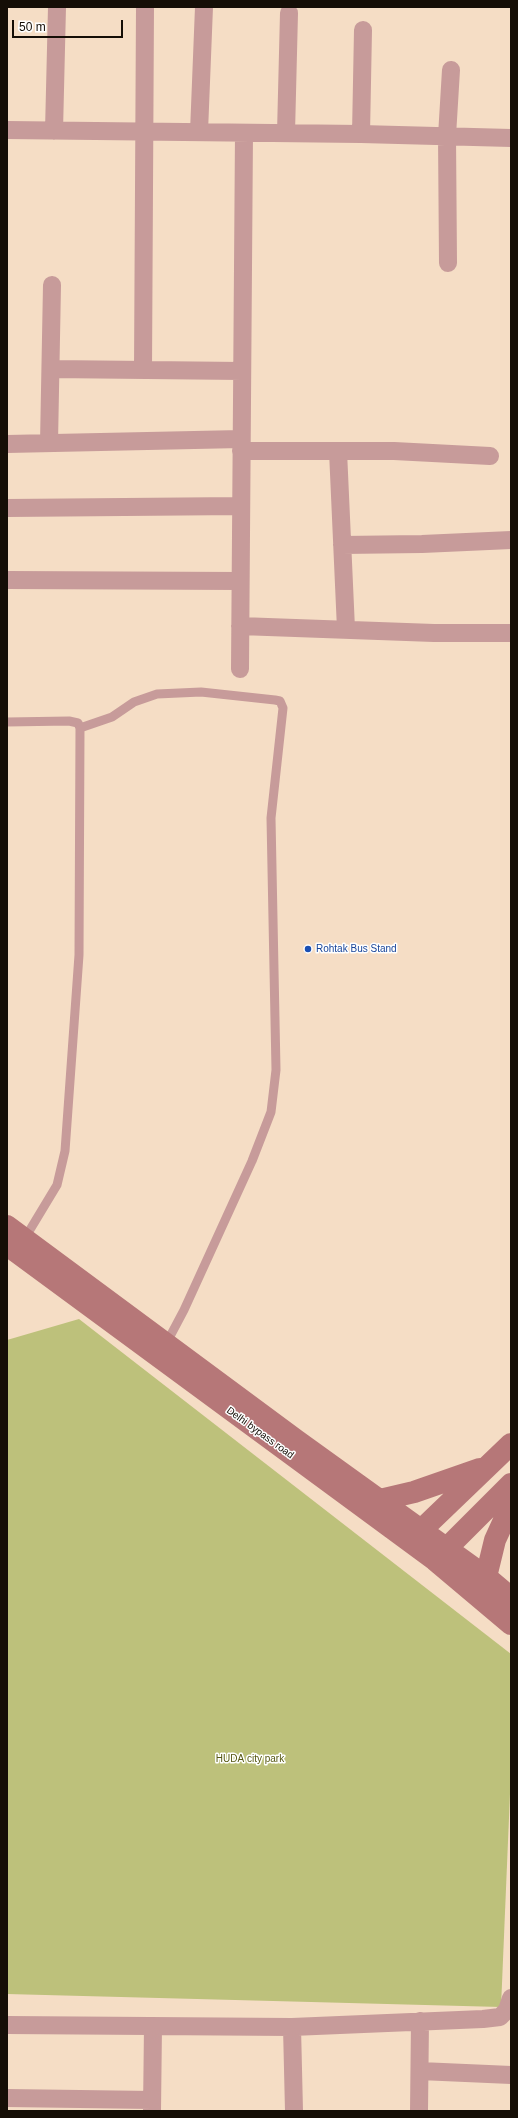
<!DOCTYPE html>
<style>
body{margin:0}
#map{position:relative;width:518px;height:2118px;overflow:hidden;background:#f5ddc5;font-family:Helvetica,sans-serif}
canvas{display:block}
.frame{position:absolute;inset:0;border:8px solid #150e06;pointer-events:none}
.scale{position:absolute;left:12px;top:20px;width:111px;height:18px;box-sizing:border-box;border:2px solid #150e06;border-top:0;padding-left:5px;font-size:12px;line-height:14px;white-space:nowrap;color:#150e06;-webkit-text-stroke:3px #fff;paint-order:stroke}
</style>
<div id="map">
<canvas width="518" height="2118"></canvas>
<div class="frame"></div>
<div class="scale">50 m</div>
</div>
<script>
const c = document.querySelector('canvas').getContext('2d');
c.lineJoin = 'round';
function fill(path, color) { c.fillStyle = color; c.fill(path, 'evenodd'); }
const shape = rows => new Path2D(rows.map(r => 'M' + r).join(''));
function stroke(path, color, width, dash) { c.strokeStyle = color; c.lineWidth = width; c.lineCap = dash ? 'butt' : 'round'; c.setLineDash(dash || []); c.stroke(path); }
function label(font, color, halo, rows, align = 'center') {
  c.font = font + ' Helvetica,sans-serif'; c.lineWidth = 3; c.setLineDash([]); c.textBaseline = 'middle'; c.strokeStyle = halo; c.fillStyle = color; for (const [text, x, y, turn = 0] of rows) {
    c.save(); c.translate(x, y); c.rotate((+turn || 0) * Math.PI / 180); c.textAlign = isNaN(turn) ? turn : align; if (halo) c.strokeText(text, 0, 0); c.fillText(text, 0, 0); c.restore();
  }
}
const green = shape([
 [79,1319,511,1654,511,1770,501,2007,7,1994,7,1340]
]);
const lane = shape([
 [7,722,69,721,78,723,80,728,79,955,65,1151,57,1185,25,1238],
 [80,728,112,717,134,702,157,694,201,692,275,700,280,701,283,708,271,818,276,1070,271,1112,252,1161,184,1310,166,1344]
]);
const street = shape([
 [7,130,361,134,511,138],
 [54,131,57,7],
 [199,132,204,7],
 [286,133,289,13],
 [361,134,363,30],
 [448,263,447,136,451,70],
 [51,369,242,371],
 [143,370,145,7],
 [49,443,52,285],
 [7,444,241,439],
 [241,451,394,451,490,456],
 [338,451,346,629],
 [7,508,241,506],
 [342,545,422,544,511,540],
 [7,580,240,581],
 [240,626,434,633,511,633],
 [240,669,244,133],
 [7,2025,292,2027,483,2019,500,2017,507,2010,511,1998],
 [292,2027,294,2111],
 [420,2071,511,2075],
 [7,2098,152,2100],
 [152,2111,153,2026],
 [419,2111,420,2021]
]);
const secondary = shape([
 [7,1226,296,1440,486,1577,511,1598],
 [7,1245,435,1560,511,1624],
 [380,1500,414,1492,480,1469],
 [412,1539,511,1444],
 [437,1558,511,1484],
 [486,1577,495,1540,511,1505]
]);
const markers = [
 [308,949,4,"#1a4fb4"]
];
const transitNames = [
 ["Rohtak Bus Stand",316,949]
];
const streetNames = [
 ["Delhi bypass road",260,1433,36]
];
const parkNames = [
 ["HUDA city park",250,1759]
];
fill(green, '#bdc17b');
stroke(lane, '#c79b9a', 9);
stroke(street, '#c79b9a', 18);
stroke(secondary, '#b67778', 22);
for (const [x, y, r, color] of markers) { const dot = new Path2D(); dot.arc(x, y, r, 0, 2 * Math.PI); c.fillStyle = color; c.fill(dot); stroke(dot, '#fff', 1.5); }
label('10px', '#164399', '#fff', transitNames, 'left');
label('10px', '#150e06', '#fff', streetNames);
label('10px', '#565813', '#fff', parkNames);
</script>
